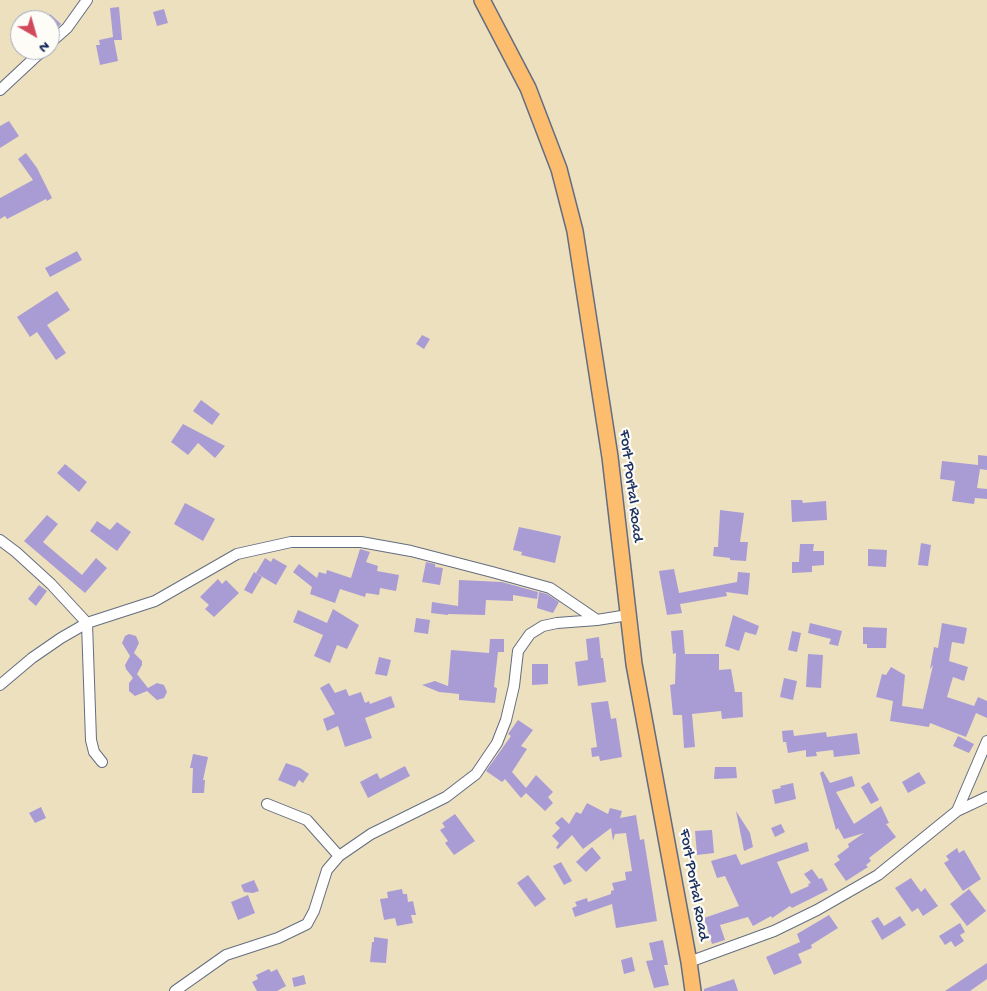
<!DOCTYPE html>
<style>
body{margin:0}
#map{position:relative;width:987px;height:991px;overflow:hidden;background:#ede0be;font-family:"Gochi Hand",sans-serif}
canvas{display:block}
.north{position:absolute;left:10px;top:10px;width:50px;height:50px;box-sizing:border-box;background:#fdfcf7;border:1px solid #a3aaba;border-radius:50%;rotate:142deg;font-size:14px;font-weight:700;line-height:20px;text-align:center;color:#1b2f5e}
.north::after{content:'';display:block;margin:auto;width:18px;height:22px;background:#d1495b;clip-path:polygon(50% 0,100% 100%,50% 72%,0 100%)}
</style>
<div id="map">
<canvas width="987" height="991"></canvas>
<div class="north">N</div>
</div>
<script>
const c = document.querySelector('canvas').getContext('2d');
c.lineJoin = 'round';
function fill(path, color) { c.fillStyle = color; c.fill(path, 'evenodd'); }
const shape = rows => new Path2D(rows.map(r => 'M' + r).join(''));
function stroke(path, color, width, dash) { c.strokeStyle = color; c.lineWidth = width; c.lineCap = dash ? 'butt' : 'round'; c.setLineDash(dash || []); c.stroke(path); }
function label(font, color, halo, rows, align = 'center') {
  c.font = font + ' "Gochi Hand",sans-serif'; c.lineWidth = 4.5; c.setLineDash([]); c.textBaseline = 'middle'; c.strokeStyle = halo; c.fillStyle = color; for (const [text, x, y, turn = 0] of rows) {
    c.save(); c.translate(x, y); c.rotate((+turn || 0) * Math.PI / 180); c.textAlign = isNaN(turn) ? turn : align; if (halo) c.strokeText(text, 0, 0); c.fillText(text, 0, 0); c.restore();
  }
}
const building = shape([
 [119,7,122,40,114,40,118,61,100,65,96,45,100,45,99,40,113,37,110,8],
 [164,9,168,23,157,26,153,12],
 [50,14,61,24,51,33,50,31],
 [9,121,19,136,0,148,0,126],
 [26,153,37,168,52,198,47,201,46,199,7,219,5,216,0,219,0,198,33,180,18,159],
 [77,251,82,260,50,277,45,268],
 [57,291,70,310,47,325,66,353,56,360,37,332,30,337,17,317],
 [422,335,430,339,424,349,416,344],
 [201,400,220,414,212,425,193,411],
 [183,424,225,446,215,458,198,443,188,455,171,442],
 [978,455,987,456,987,470,980,469,977,488,987,489,987,499,975,498,974,504,952,501,955,481,940,479,942,461,978,465],
 [65,464,87,482,79,492,57,473],
 [791,500,802,500,803,503,826,501,827,520,792,522],
 [185,503,215,519,203,541,174,524],
 [720,510,744,513,740,542,748,542,746,561,730,560,730,558,713,556,714,547,718,547],
 [47,515,58,524,43,542,82,575,96,558,107,568,85,593,24,541],
 [97,521,110,530,117,522,131,532,117,551,90,531],
 [519,527,561,536,555,563,521,555,522,552,513,550],
 [921,543,931,545,928,566,918,565],
 [800,544,814,544,813,551,824,551,824,565,812,566,812,572,792,573,792,562,799,562],
 [360,549,370,552,366,562,378,566,377,571,399,575,396,591,380,588,379,595,366,593,365,597,340,589,335,603,310,594,312,587,293,572,299,564,317,578,319,572,326,574,327,570,351,578],
 [868,549,887,550,886,567,868,566],
 [265,558,271,562,273,558,287,566,276,585,256,573],
 [426,562,435,564,435,567,443,568,440,585,422,582],
 [674,569,679,593,737,582,738,572,750,573,748,595,726,592,727,596,680,604,682,613,667,615,659,571],
 [254,572,262,577,252,594,244,590],
 [218,579,222,584,226,580,239,593,214,617,205,609,209,605,200,597],
 [459,580,502,582,538,592,537,599,513,595,513,601,486,600,485,615,448,614,448,615,431,613,432,602,458,606],
 [39,585,47,591,36,606,28,599],
 [539,592,547,594,559,602,553,613,537,608],
 [333,609,359,625,347,649,337,645,330,663,314,656,323,635,293,622,298,610,327,623],
 [733,615,759,626,756,635,745,632,739,651,725,646],
 [416,618,430,620,428,634,414,632],
 [810,623,842,631,838,646,829,644,831,639,808,633],
 [942,623,967,628,964,644,952,642,949,661,968,667,964,681,953,677,947,697,974,706,978,697,987,701,987,718,976,713,966,737,930,723,929,727,890,721,893,701,876,697,882,674,886,675,891,667,905,675,902,706,923,709,933,665,930,669,934,647,938,648],
 [863,627,887,628,886,648,867,648,867,644,863,644],
 [683,630,685,654,719,654,719,670,731,669,735,692,742,692,743,717,722,719,721,711,692,714,695,747,684,748,682,715,673,715,670,685,675,684,676,653,673,654,671,631],
 [792,631,801,633,797,652,788,650],
 [129,634,136,636,139,643,134,653,142,661,142,665,137,674,148,688,157,683,164,685,167,692,164,698,157,700,147,691,135,696,129,691,129,683,133,678,126,669,125,665,130,656,122,643,125,636],
 [599,637,601,658,603,658,606,682,578,686,575,662,588,660,586,639],
 [490,639,504,639,504,652,498,652,494,687,497,688,495,703,459,700,459,694,439,692,422,685,435,681,448,686,451,650,489,653],
 [808,654,823,655,821,688,806,687],
 [379,657,391,660,387,676,375,674],
 [532,664,548,664,548,684,532,685],
 [784,678,797,681,793,700,780,697],
 [329,683,335,693,346,689,349,696,361,692,365,703,369,701,370,704,391,696,395,707,365,718,372,738,345,747,338,726,327,731,323,719,335,714,320,688],
 [608,701,611,719,616,718,622,757,600,761,599,756,592,757,591,748,597,747,591,703],
 [518,720,533,730,521,746,527,749,512,772,526,788,536,775,553,792,548,797,553,803,545,811,526,793,521,798,505,779,502,782,486,771,511,736,508,734],
 [793,730,794,736,826,732,827,737,857,733,860,754,834,757,833,750,816,752,817,756,806,757,806,750,788,753,786,742,783,742,782,731],
 [958,736,974,744,969,753,953,746],
 [193,754,208,757,203,780,205,780,204,793,192,793,193,768,190,768],
 [286,763,300,768,309,774,303,783,299,780,295,787,278,780],
 [405,766,410,776,368,798,360,782,377,773,380,779],
 [715,767,736,767,737,778,714,779],
 [823,771,830,783,852,776,855,786,836,792,854,824,881,806,889,823,886,824,896,837,869,858,871,861,866,865,868,867,846,881,834,864,840,860,837,856,849,847,848,844,864,833,844,839,838,828,836,830,820,773],
 [919,772,926,783,908,793,902,782],
 [869,782,879,800,871,804,861,787],
 [793,783,796,799,775,804,772,790,781,788,780,786],
 [587,803,608,814,610,808,622,811,620,818,636,815,640,840,644,839,657,921,616,928,612,904,575,917,572,908,577,906,575,902,587,898,588,902,611,894,611,891,614,890,612,883,626,880,625,872,632,871,626,833,615,834,613,841,611,828,583,849,572,835,558,849,556,848,559,843,552,836,560,828,555,823,562,817,569,824,576,812,581,814],
 [41,807,46,818,35,823,29,813],
 [736,811,750,833,753,847,744,851],
 [455,814,475,841,454,855,445,843,448,841,440,830,445,827,442,823],
 [781,824,785,832,775,837,771,828],
 [712,830,714,853,697,855,695,831],
 [807,842,809,851,777,862,791,894,809,886,808,884,811,883,804,874,812,869,819,879,822,878,828,890,792,908,790,906,772,918,771,916,753,926,748,917,720,925,725,940,712,944,704,918,739,906,725,876,717,878,711,861,736,854,741,865],
 [592,847,601,858,586,872,576,862],
 [957,848,959,853,964,850,981,879,963,891,944,863,949,860,946,856],
 [561,862,572,881,564,885,553,866],
 [528,875,546,899,535,907,517,883],
 [911,878,921,892,925,888,938,906,923,916,918,908,912,912,895,888],
 [254,880,259,891,253,893,244,892,241,885],
 [402,889,403,894,407,894,408,902,413,901,416,915,411,915,413,923,397,926,395,918,384,920,380,899,388,898,387,892],
 [969,889,986,911,967,926,950,904],
 [248,895,255,913,238,920,231,902],
 [829,915,838,928,811,945,812,948,798,954,802,963,774,975,766,957,800,942,797,934],
 [900,916,906,925,882,940,871,921,878,917,884,926],
 [960,923,965,932,960,935,964,941,955,947,951,941,945,945,939,936],
 [374,937,388,939,386,963,370,962,372,942,374,942],
 [663,940,668,965,664,965,669,985,654,988,646,961,653,960,649,943],
 [632,957,635,971,624,974,621,960],
 [987,963,987,979,970,991,945,991],
 [269,969,271,972,277,969,286,986,277,991,257,991,252,982,258,979,256,975],
 [304,975,306,984,294,987,292,978],
 [734,979,738,991,704,991,704,989]
]);
const street = shape([
 [50,43,67,28,87,0],
 [0,90,43,50],
 [0,540,16,552,51,584,87,623,91,740,94,752,102,762],
 [0,685,32,658,61,638,87,623,155,601,237,554,291,542,361,542,411,551,492,572,550,588,597,620],
 [267,804,307,820,339,856],
 [957,811,987,741],
 [689,962,774,931,817,910,878,875,957,811,987,797],
 [175,991,226,955,278,938,307,924,314,911,327,870,339,856,371,834,446,797,476,774,497,743,506,720,514,686,518,651,530,634,543,626,557,623,597,620,628,615]
]);
const primary = shape([
 [482,0,528,88,559,169,575,231,610,457,634,664,689,962,693,991]
]);
const streetNames = [
 ["Fort Portal Road",630,486,83],
 ["Fort Portal Road",693,885,80]
];
fill(building, '#a99cd5');
stroke(street, '#646d80', 12);
stroke(primary, '#646d80', 18);
stroke(street, '#fff', 10);
stroke(primary, '#fdbd6f', 15);
label('16px', '#1b2f5e', '#fdfcf7', streetNames);
</script>
